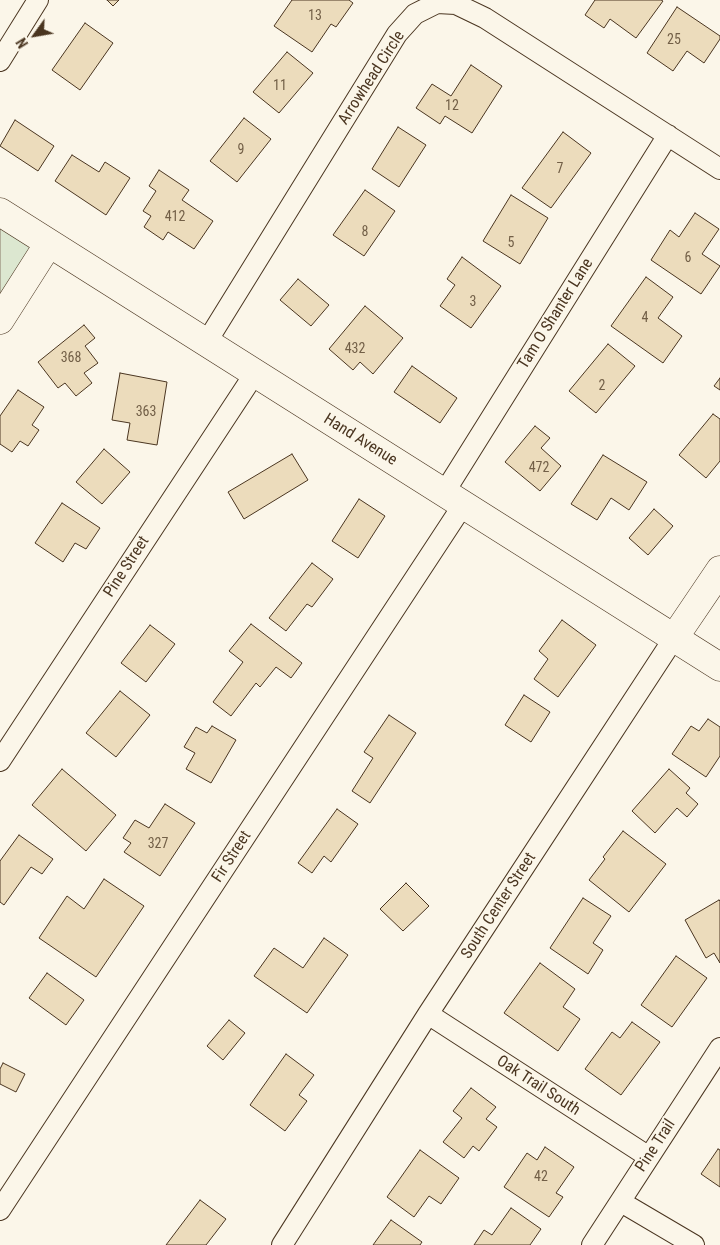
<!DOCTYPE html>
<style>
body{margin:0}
#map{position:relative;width:720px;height:1245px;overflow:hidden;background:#fbf6e9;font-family:"Roboto Condensed",sans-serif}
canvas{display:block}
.north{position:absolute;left:10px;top:10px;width:50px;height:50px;-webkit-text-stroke:4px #fbf6e9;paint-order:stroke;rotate:238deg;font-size:14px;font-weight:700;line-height:20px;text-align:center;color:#4a3520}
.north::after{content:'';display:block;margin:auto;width:18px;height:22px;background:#4a3520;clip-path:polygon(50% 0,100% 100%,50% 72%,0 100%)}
</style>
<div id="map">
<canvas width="720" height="1245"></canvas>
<div class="north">N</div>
</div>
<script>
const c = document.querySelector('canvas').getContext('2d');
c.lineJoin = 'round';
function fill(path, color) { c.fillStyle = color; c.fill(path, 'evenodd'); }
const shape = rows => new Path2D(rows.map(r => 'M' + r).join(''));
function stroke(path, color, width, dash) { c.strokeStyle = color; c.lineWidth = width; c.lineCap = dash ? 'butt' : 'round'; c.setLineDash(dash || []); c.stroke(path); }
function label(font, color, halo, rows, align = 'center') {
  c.font = font + ' "Roboto Condensed",sans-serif'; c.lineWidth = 4; c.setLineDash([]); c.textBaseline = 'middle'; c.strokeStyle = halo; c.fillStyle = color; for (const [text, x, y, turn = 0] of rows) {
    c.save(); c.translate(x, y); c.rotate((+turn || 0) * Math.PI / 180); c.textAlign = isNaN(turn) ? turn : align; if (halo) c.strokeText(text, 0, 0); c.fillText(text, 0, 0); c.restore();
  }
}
const green = shape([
 [0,228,32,248,0,298,0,228]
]);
const building = shape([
 [107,0,119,0,113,6,107,0],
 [292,0,349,0,353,3,336,27,331,24,312,52,274,26,292,0],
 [595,0,661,0,663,1,636,38,610,19,604,28,585,15,595,0],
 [677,7,720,36,720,39,704,63,687,51,673,71,647,53,677,7],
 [85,23,113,43,80,90,52,70,85,23],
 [287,52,313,73,279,113,253,92,287,52],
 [471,65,502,86,472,133,445,116,440,124,416,108,432,84,451,96,471,65],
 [244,118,271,139,237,182,210,161,244,118],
 [15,120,54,146,38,171,0,146,15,120],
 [398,127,426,145,399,187,372,169,398,127],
 [563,132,591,153,551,208,522,188,563,132],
 [72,155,99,172,105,162,130,178,106,215,55,181,72,155],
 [159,170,189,190,182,200,213,221,194,249,168,232,163,240,144,227,151,216,143,211,156,191,149,186,159,170],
 [365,190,395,211,364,256,333,235,365,190],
 [511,195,548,218,520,264,483,241,511,195],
 [695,213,719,229,702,254,720,266,701,294,651,260,670,230,679,237,695,213],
 [462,257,501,286,471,328,440,306,455,285,447,279,462,257],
 [646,277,673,297,658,318,682,336,663,363,611,326,646,277],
 [298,279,329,305,311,326,280,300,298,279],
 [365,306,403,338,373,374,360,362,353,370,329,349,365,306],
 [84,325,95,338,85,346,98,363,84,373,92,383,76,396,65,383,58,388,38,362,84,325],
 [608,344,635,366,596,413,569,391,608,344],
 [412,366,457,398,440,423,394,392,412,366],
 [120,373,167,382,157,445,127,440,130,423,112,420,120,373],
 [720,378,720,390,714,386,720,378],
 [18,390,44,407,32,425,39,430,28,446,20,441,12,452,0,444,0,416,18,390],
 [713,414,720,419,720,461,706,478,679,455,713,414],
 [535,426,550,438,541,448,561,466,540,491,505,462,535,426],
 [104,449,130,472,102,504,76,482,104,449],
 [292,454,308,480,244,519,228,492,292,454],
 [603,455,647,482,629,510,611,498,597,520,571,504,603,455],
 [359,499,385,516,358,558,332,541,359,499],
 [62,503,100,528,86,549,75,543,63,562,35,543,62,503],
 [654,509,673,526,648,555,629,538,654,509],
 [312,563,333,579,312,607,307,604,286,631,269,618,312,563],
 [562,620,596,645,558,697,534,679,548,659,539,651,562,620],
 [251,624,302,663,291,678,276,667,260,687,256,683,231,716,213,702,243,662,229,651,251,624],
 [150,625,175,644,146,682,121,663,150,625],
 [120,691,150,715,116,757,86,733,120,691],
 [524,695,550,712,531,742,505,725,524,695],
 [389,715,416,733,370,803,352,791,373,758,364,752,389,715],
 [708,719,720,727,720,756,706,777,672,754,691,726,699,731,708,719],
 [212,726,236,740,211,783,186,769,195,753,184,747,196,727,207,733,212,726],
 [62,769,116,815,86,851,32,805,62,769],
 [669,769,690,788,686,793,698,804,687,817,677,808,655,833,632,811,669,769],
 [165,804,195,823,160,876,124,852,131,843,123,838,135,820,149,828,165,804],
 [337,809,358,824,331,862,324,856,312,873,298,863,337,809],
 [623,831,666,864,629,912,589,880,605,859,603,857,623,831],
 [19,835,53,859,42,874,31,867,4,905,0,902,0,861,19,835],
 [104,879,144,906,96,977,39,938,67,896,84,909,104,879],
 [406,883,429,906,403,931,380,909,406,883],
 [583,898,611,916,593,943,603,950,588,974,550,948,583,898],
 [719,900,720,901,720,963,714,953,706,958,685,920,719,900],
 [324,938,348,955,307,1013,254,976,274,948,303,968,324,938],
 [676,956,707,978,672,1027,641,1005,676,956],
 [540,963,575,989,563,1007,580,1019,558,1051,504,1013,540,963],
 [47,973,84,1000,66,1025,29,998,47,973],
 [229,1020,245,1033,223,1060,207,1046,229,1020],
 [632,1022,660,1042,621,1095,585,1069,612,1032,620,1038,632,1022],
 [286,1054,314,1075,299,1095,307,1101,285,1131,250,1105,286,1054],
 [3,1063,25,1074,16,1092,0,1084,0,1069,3,1063],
 [471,1088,496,1107,486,1119,497,1127,479,1151,473,1146,464,1158,443,1142,462,1118,453,1111,471,1088],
 [545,1147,574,1167,556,1193,563,1197,549,1217,504,1187,527,1153,537,1160,545,1147],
 [718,1149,720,1150,720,1187,701,1174,718,1149],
 [420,1150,459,1178,441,1204,429,1196,414,1217,387,1197,420,1150],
 [200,1200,226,1219,206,1245,166,1245,200,1200],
 [511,1208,541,1229,530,1245,474,1245,484,1230,492,1235,511,1208],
 [391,1220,422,1242,420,1245,373,1245,391,1220]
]);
const street = shape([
 [0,61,38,0],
 [206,343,397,34,415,14,437,3,456,4,485,18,720,169],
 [444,493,668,135],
 [0,761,255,373],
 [428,1014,649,1157],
 [621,1202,694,1245],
 [0,1210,463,505],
 [282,1245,428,1014,674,638],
 [592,1245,720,1048]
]);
const secondary = shape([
 [0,212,720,667],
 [0,320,49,243],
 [674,638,720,570]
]);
const numberNames = [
 ["13",315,16],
 ["25",674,40],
 ["11",280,86],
 ["12",452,106],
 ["9",241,150],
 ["7",560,169],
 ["412",175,217],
 ["8",365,232],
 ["5",511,243],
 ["6",688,258],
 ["3",473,302],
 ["4",645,318],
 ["432",355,349],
 ["368",71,358],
 ["2",602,386],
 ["363",146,412],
 ["472",539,468],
 ["327",158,844],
 ["42",541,1177]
];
const streetNames = [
 ["Arrowhead Circle",372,78,-57],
 ["Tam O Shanter Lane",556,314,-58],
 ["Hand Avenue",360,440,32],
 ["Pine Street",127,567,-57],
 ["Fir Street",232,857,-57],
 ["South Center Street",499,906,-57],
 ["Oak Trail South",538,1086,33],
 ["Pine Trail",656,1146,-57]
];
fill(green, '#dce7d0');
stroke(green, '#887966', 1);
fill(building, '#ecdcbc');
stroke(building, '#4a3520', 1);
stroke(street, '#4a3520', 22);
stroke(secondary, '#4a3520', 29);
stroke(street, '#fbf6e9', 20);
stroke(secondary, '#fbf6e9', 28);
label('14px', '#725f47', null, numberNames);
label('16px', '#4a3520', '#fbf6e9', streetNames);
</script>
